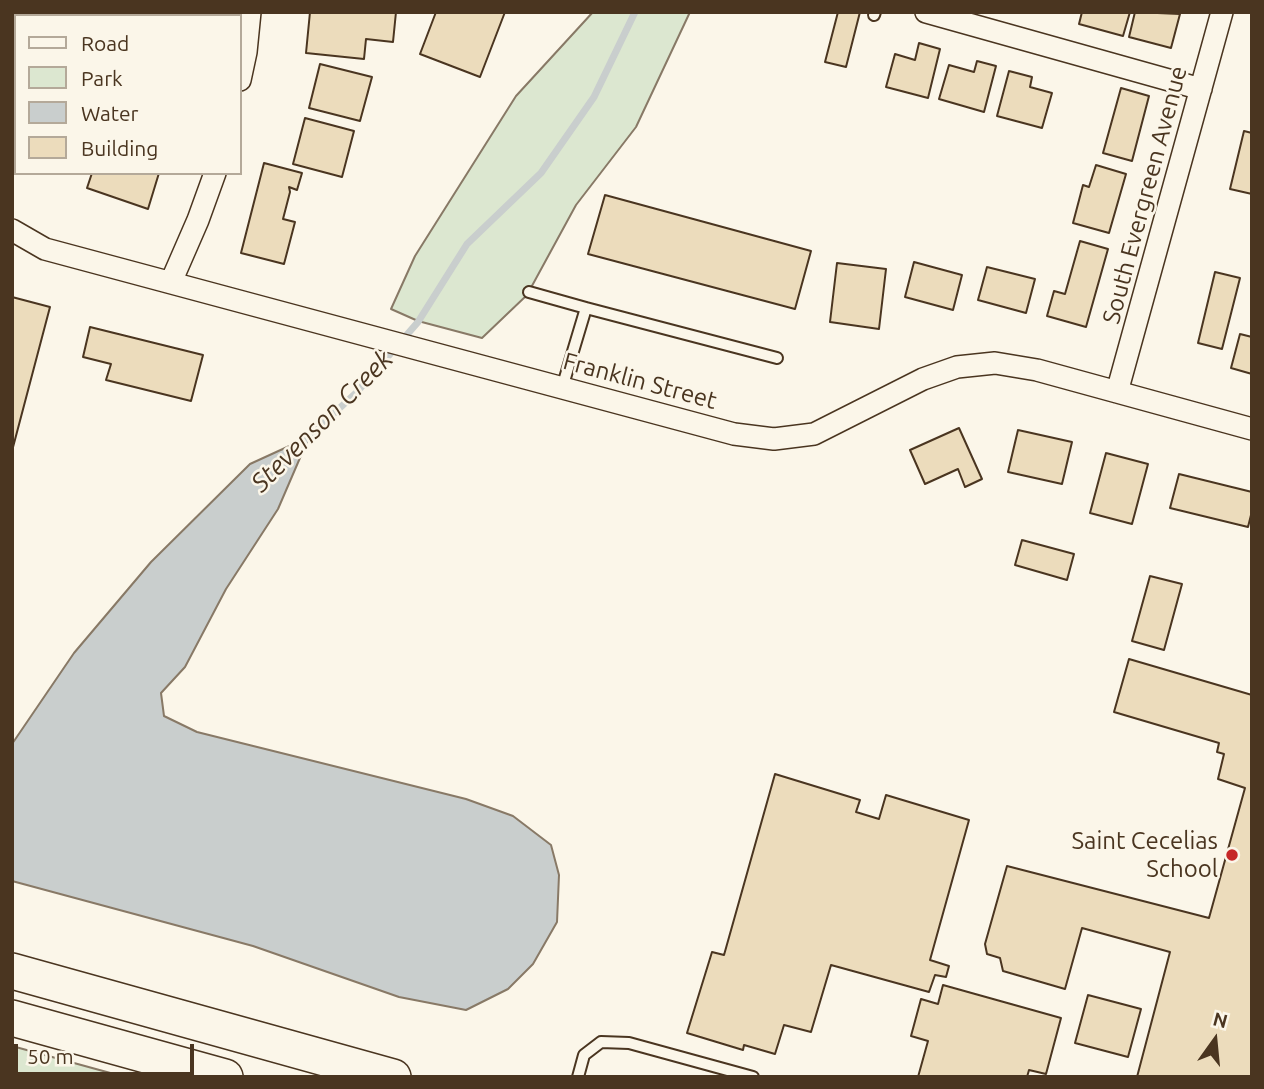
<!DOCTYPE html>
<style>
body{margin:0}
#map{position:relative;width:1264px;height:1089px;overflow:hidden;background:#fbf6e9;font-family:Ubuntu,sans-serif}
canvas{display:block}
.frame{position:absolute;inset:0;border:14px solid #4a3520;pointer-events:none}
.legend{position:absolute;left:14px;top:14px;width:228px;height:161px;box-sizing:border-box;background:#fbf6e9;border:2px solid #b4a999;margin:0;padding:9px 12px;list-style:none;font-size:21px;color:#4a3520}
.legend li{display:flex;align-items:center;gap:14px;height:35px}
.legend b{width:35px;border:2px solid #b4a999}
.north{position:absolute;left:1180px;top:1005px;width:70px;height:70px;-webkit-text-stroke:5px #fbf6e9;paint-order:stroke;rotate:15deg;font-size:19px;font-weight:700;line-height:28px;text-align:center;color:#4a3520}
.north::after{content:'';display:block;margin:auto;width:24px;height:32px;background:#4a3520;clip-path:polygon(50% 0,100% 100%,50% 72%,0 100%)}
.scale{position:absolute;left:14px;top:1044px;width:180px;height:32px;box-sizing:border-box;border:4px solid #4a3520;border-top:0;padding-left:9px;font-size:21px;line-height:24px;white-space:nowrap;color:#4a3520;-webkit-text-stroke:5px #fbf6e9;paint-order:stroke}
</style>
<div id="map">
<canvas width="1264" height="1089"></canvas>
<div class="frame"></div>
<ul class="legend">
<li><b style="height:9px;background:#fbf6e9"></b>Road</li>
<li><b style="height:19px;background:#dce7d0"></b>Park</li>
<li><b style="height:19px;background:#c9cecd"></b>Water</li>
<li><b style="height:19px;background:#ecdcbc"></b>Building</li>
</ul>
<div class="north">N</div>
<div class="scale">50 m</div>
</div>
<script>
const c = document.querySelector('canvas').getContext('2d');
c.lineJoin = 'round';
function fill(path, color) { c.fillStyle = color; c.fill(path, 'evenodd'); }
const shape = rows => new Path2D(rows.map(r => 'M' + r).join(''));
function stroke(path, color, width, dash) { c.strokeStyle = color; c.lineWidth = width; c.lineCap = dash ? 'butt' : 'round'; c.setLineDash(dash || []); c.stroke(path); }
function label(font, color, halo, rows, align = 'center') {
  c.font = font + ' Ubuntu,sans-serif'; c.lineWidth = 5; c.setLineDash([]); c.textBaseline = 'middle'; c.strokeStyle = halo; c.fillStyle = color; for (const [text, x, y, turn = 0] of rows) {
    c.save(); c.translate(x, y); c.rotate((+turn || 0) * Math.PI / 180); c.textAlign = isNaN(turn) ? turn : align; if (halo) c.strokeText(text, 0, 0); c.fillText(text, 0, 0); c.restore();
  }
}
const green = shape([
 [593,12,690,12,636,127,576,205,527,295,482,338,418,321,391,309,415,256,516,96,593,12],
 [12,1046,125,1077,12,1077,12,1046]
]);
const water = shape([
 [309,437,278,509,226,589,185,667,161,693,164,716,197,732,466,799,513,816,551,845,559,875,557,922,533,964,508,989,466,1010,399,997,253,946,12,881,12,744,74,653,151,562,250,464,309,437]
]);
const stream = shape([
 [302,443,357,392,418,322,467,244,541,173,594,97,635,12]
]);
const building = shape([
 [128,12,201,12,201,16,128,16,128,12],
 [310,12,396,12,393,42,366,39,364,59,306,53,310,12],
 [436,12,505,12,480,77,420,54,436,12],
 [838,12,860,12,846,67,825,62,838,12],
 [1082,12,1130,12,1123,36,1079,24,1082,12],
 [1135,12,1180,14,1171,48,1129,37,1135,12],
 [919,43,940,49,928,98,886,87,895,54,915,60,919,43],
 [12,53,16,54,16,132,12,131,12,53],
 [977,61,996,66,984,112,939,99,949,65,974,72,977,61],
 [320,64,372,77,360,121,309,108,320,64],
 [1009,71,1032,77,1030,87,1052,93,1042,128,997,116,1009,71],
 [1121,88,1149,96,1132,161,1103,153,1121,88],
 [305,118,354,131,342,177,293,164,305,118],
 [1244,131,1252,133,1252,194,1230,189,1244,131],
 [264,163,302,173,297,190,289,187,290,192,283,219,295,222,284,264,241,253,264,163],
 [1096,165,1126,174,1109,233,1073,223,1083,185,1089,187,1096,165],
 [92,173,159,173,148,209,87,188,92,173],
 [605,195,811,251,795,309,588,254,605,195],
 [1080,241,1108,249,1086,327,1047,316,1054,291,1065,294,1080,241],
 [914,262,962,275,953,310,905,297,914,262],
 [837,263,886,269,879,329,830,322,837,263],
 [987,267,1035,279,1026,313,978,300,987,267],
 [1215,272,1240,278,1222,349,1198,343,1215,272],
 [12,297,50,307,12,451,12,297],
 [90,327,203,355,191,401,106,380,111,364,83,357,90,327],
 [1240,334,1252,337,1252,374,1231,368,1240,334],
 [959,428,982,479,965,487,958,469,925,484,910,450,959,428],
 [1018,430,1072,442,1062,484,1008,472,1018,430],
 [1106,453,1148,464,1132,524,1090,513,1106,453],
 [1179,474,1252,492,1252,511,1248,527,1170,508,1179,474],
 [1022,540,1074,554,1067,580,1015,565,1022,540],
 [1150,576,1182,584,1164,650,1132,641,1150,576],
 [1129,659,1252,695,1252,1077,1137,1077,1170,952,1082,928,1065,989,1003,971,1000,958,987,954,985,944,1007,866,1209,918,1245,788,1218,779,1224,754,1217,752,1219,743,1114,712,1129,659],
 [775,774,860,800,856,812,879,819,886,795,969,820,930,960,949,966,946,977,935,975,929,992,831,965,811,1032,784,1025,775,1054,744,1045,743,1050,687,1033,712,952,724,955,775,774],
 [943,985,1061,1018,1046,1074,1029,1070,1027,1077,918,1077,928,1041,911,1036,921,999,938,1004,943,985],
 [1088,995,1141,1009,1128,1057,1075,1043,1088,995]
]);
const service = shape([
 [874,15,875,12],
 [529,292,586,308],
 [562,388,586,308,777,358],
 [578,1077,584,1055,601,1042,629,1043,753,1077]
]);
const minor = shape([
 [926,12,1201,89],
 [240,80,246,52,250,12],
 [12,230,45,249,734,434,774,439,814,434,923,379,957,367,995,363,1037,370,1252,429],
 [171,282,198,220,215,173],
 [1117,392,1222,12]
]);
const primary = shape([
 [12,971,393,1077],
 [12,1018,225,1077]
]);
const markers = [
 [1232,855,7,"#c62828"]
];
const streetNames = [
 ["South Evergreen Avenue",1145,195,-75],
 ["Franklin Street",640,381,15]
];
const poiNames = [
 ["Saint Cecelias",1218,841],
 ["School",1218,869]
];
const waterNames = [
 ["Stevenson Creek",322,421,-45]
];
fill(green, '#dce7d0');
stroke(green, '#887966', 2);
fill(water, '#c9cecd');
stroke(water, '#887966', 2);
stroke(stream, '#c9cecd', 7);
fill(building, '#ecdcbc');
stroke(building, '#4a3520', 2);
stroke(service, '#4a3520', 14);
stroke(minor, '#4a3520', 24);
stroke(primary, '#4a3520', 38);
stroke(service, '#fbf6e9', 10);
stroke(minor, '#fbf6e9', 21);
stroke(primary, '#fbf6e9', 35);
for (const [x, y, r, color] of markers) { const dot = new Path2D(); dot.arc(x, y, r, 0, 2 * Math.PI); c.fillStyle = color; c.fill(dot); stroke(dot, '#fbf6e9', 2.5); }
label('24px', '#4a3520', '#fbf6e9', streetNames);
label('24px', '#4a3520', '#fbf6e9', poiNames, 'right');
label('italic 26px', '#4a3520', '#fbf6e9', waterNames);
</script>
